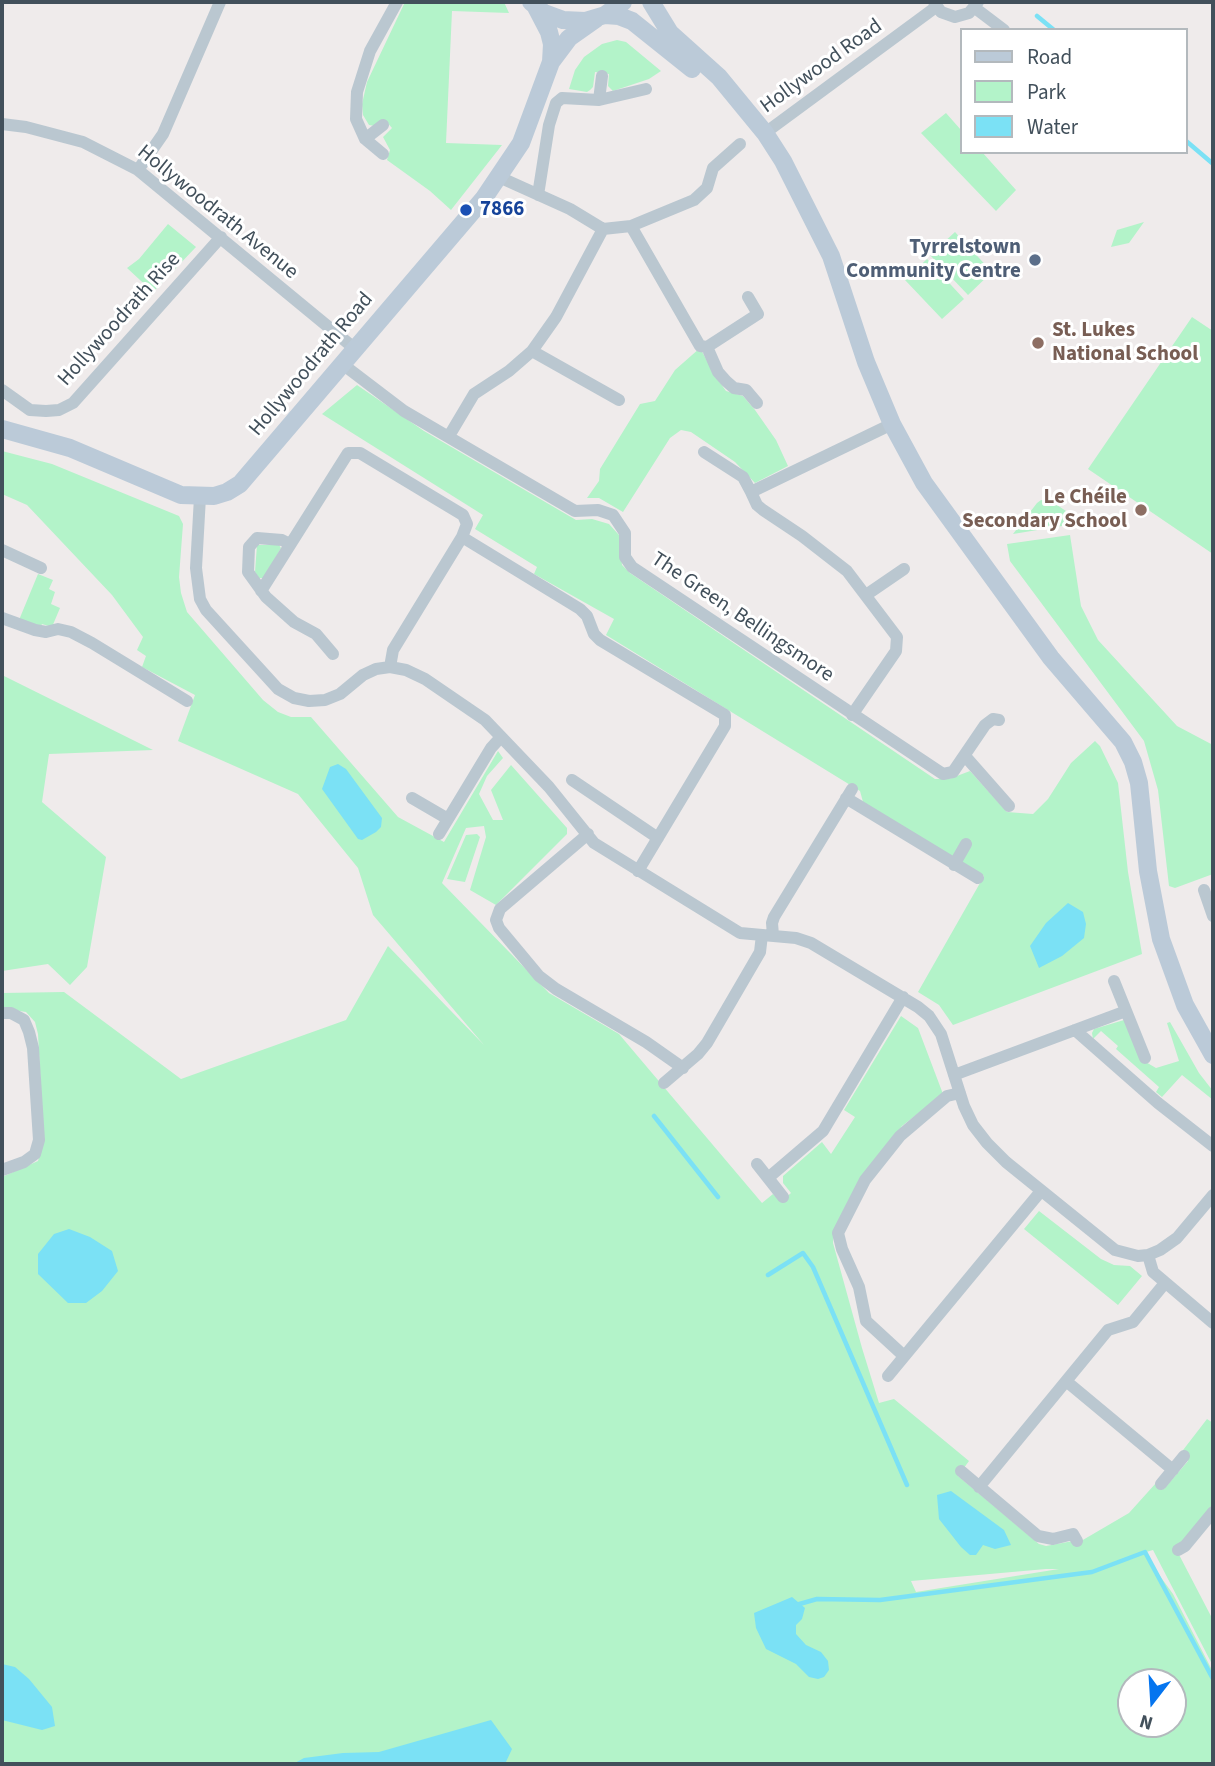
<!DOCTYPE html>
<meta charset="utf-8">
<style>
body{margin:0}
#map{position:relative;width:1215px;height:1766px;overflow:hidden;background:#efebeb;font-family:"Source Sans 3",sans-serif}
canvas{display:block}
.frame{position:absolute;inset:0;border:4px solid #42505b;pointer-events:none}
.legend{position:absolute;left:960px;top:28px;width:228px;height:126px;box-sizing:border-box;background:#fff;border:2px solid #b3b9bd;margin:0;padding:9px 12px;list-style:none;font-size:21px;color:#42505b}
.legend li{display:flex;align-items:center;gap:14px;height:35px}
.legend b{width:35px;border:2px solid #b3b9bd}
.north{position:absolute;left:1117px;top:1668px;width:70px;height:70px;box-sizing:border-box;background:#fff;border:2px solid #b3b9bd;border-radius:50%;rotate:197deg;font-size:19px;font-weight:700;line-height:28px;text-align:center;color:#42505b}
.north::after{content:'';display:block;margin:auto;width:24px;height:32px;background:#0575ef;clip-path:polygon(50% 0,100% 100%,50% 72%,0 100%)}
</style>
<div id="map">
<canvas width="1215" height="1766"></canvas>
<div class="frame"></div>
<ul class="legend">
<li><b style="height:9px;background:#bbcad8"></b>Road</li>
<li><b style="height:19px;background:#b3f3c9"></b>Park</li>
<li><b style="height:19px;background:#7be1f5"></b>Water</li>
</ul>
<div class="north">N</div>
</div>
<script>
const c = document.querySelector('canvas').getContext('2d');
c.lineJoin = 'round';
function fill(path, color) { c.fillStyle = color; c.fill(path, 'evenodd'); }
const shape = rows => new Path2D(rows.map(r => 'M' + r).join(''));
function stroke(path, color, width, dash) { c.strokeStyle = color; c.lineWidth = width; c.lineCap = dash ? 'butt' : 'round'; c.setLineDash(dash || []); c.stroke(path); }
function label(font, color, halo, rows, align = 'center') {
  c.font = font + ' "Source Sans 3",sans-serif'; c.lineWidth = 6; c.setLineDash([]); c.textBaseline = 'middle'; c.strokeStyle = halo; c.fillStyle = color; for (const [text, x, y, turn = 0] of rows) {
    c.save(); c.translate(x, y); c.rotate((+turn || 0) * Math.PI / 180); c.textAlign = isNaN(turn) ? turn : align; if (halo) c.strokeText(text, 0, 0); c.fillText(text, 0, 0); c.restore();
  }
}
const green = shape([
 [405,2,504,2,509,13,452,11,446,143,502,145,451,210,430,191,387,160,390,150,383,137,392,128,385,120,375,126,369,125,363,115,362,104,367,82],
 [617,40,626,42,661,71,649,79,613,91,608,86,609,74,595,72,593,87,590,90,587,92,569,89,575,70,584,57,602,44],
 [946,113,961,130,961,152,982,152,1016,190,996,211,921,133],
 [1144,222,1129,243,1111,247,1117,230],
 [168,224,196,247,153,292,127,268,139,259],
 [955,232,992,272,968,295,930,255],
 [927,259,964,299,942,319,905,280],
 [1192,317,1213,331,1213,554,1088,469],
 [700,348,716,377,726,391,743,396,755,410,776,440,788,466,755,483,735,462,691,432,681,430,670,438,623,512,599,498,587,498,599,481,600,469,640,404,655,401,675,370],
 [357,385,424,431,576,520,592,519,609,524,619,535,622,565,630,573,935,779,949,779,970,771,1007,812,1033,814,1048,799,1071,763,1095,741,1100,746,1118,783,1128,872,1142,954,953,1025,939,1005,918,992,984,876,863,802,860,791,606,635,614,619,534,574,537,567,475,529,483,515,322,414],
 [2,451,52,464,179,516,183,524,179,577,181,593,187,612,263,700,278,712,291,717,311,717,398,817,444,842,498,751,503,758,487,776,479,794,493,820,503,820,491,790,511,765,567,828,567,834,496,905,470,890,486,837,484,826,466,828,442,883,549,993,619,1034,762,1203,773,1194,781,1202,791,1193,783,1183,783,1176,822,1142,831,1154,855,1117,844,1110,901,1016,918,1028,943,1094,902,1126,834,1229,833,1243,862,1348,879,1403,894,1399,969,1461,958,1476,1039,1544,1046,1546,1073,1541,1076,1544,1129,1513,1156,1483,1164,1489,1188,1461,1180,1454,1207,1419,1213,1423,1213,1504,1182,1542,1175,1547,1213,1620,1213,1666,1153,1550,1146,1552,1152,1565,1173,1594,1213,1672,1213,1764,2,1764,2,1177,38,1161,41,1149,42,1109,38,1034,35,1022,26,1012,2,1008,2,993,64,992,181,1079,346,1020,388,946,484,1045,373,915,358,868,298,794,178,741,195,695,142,667,146,656,137,650,143,637,112,595,27,505,2,494],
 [1059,1569,916,1592,911,1581,1046,1569],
 [1131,1682,1173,1682,1173,1724,1131,1724],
 [1041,500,1051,501,1066,511,1068,525,1013,534,1037,503],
 [1070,535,1081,606,1098,640,1177,726,1213,745,1213,874,1175,888,1169,886,1158,790,1144,741,1010,561,1007,544],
 [257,545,279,545,281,548,264,578,259,578,255,572],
 [38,574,53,580,49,589,55,592,51,604,60,608,52,627,42,624,40,628,19,620],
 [2,675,153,750,49,754,42,802,106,857,87,967,70,985,48,964,2,971],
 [466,835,477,834,480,837,465,882,447,879],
 [1124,1020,1144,1061,1156,1068,1179,1061,1167,1023,1170,1022,1199,1073,1213,1091,1213,1100,1182,1075,1162,1097,1156,1092,1159,1087,1116,1049,1118,1046,1101,1031,1093,1039,1092,1033,1094,1029],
 [1039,1211,1101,1259,1114,1265,1130,1266,1142,1276,1118,1305,1024,1229]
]);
const water = shape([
 [338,764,346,769,382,818,381,827,376,832,362,840,358,839,322,789,330,767],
 [1068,903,1083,912,1086,924,1084,938,1062,956,1039,968,1030,946,1046,923],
 [69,1229,90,1237,112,1251,118,1271,102,1291,86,1303,68,1303,38,1274,38,1254,54,1234],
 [951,1491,1004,1530,1011,1545,995,1549,983,1545,976,1555,970,1555,961,1547,939,1519,937,1495],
 [792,1597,805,1608,802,1619,796,1625,796,1634,806,1645,821,1652,828,1661,829,1670,824,1677,818,1679,809,1677,796,1664,766,1649,756,1628,754,1613],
 [2,1664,15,1667,29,1679,52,1707,55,1726,42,1730,2,1720],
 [491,1720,512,1749,505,1764,293,1764,304,1758,343,1753,379,1752]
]);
const stream = shape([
 [1037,16,1054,30],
 [1185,140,1212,163],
 [654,1116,718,1197],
 [768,1275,803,1253,813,1267,907,1485],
 [796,1605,817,1599,880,1600,1069,1575,1092,1572,1145,1552,1213,1679]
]);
const street = shape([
 [934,2,941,12,955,17,969,13,978,2],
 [975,8,1004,30],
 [599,100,602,76],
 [2,124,26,127,83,142,138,170,354,348],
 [765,133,936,7],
 [365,139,383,125],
 [383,154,365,139,356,119,357,92,370,51,397,2],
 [138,170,163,134,220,2],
 [499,177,570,209,603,229,631,226,694,200,707,188,713,168,740,144],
 [538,195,549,125,556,103,562,98,599,100,646,89],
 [631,226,700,346,707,347],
 [748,297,758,314,707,347,718,372,726,381,734,388,746,390,757,403],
 [532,351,619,400],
 [341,363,404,411,575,511,598,510,613,515,625,533,625,557,632,567,943,774,953,772,985,725,993,719,999,720],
 [2,390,30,410,46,411,59,410,73,403,221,237],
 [449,436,474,394,509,371,532,351,556,317,603,229],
 [704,452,743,477,751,492],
 [200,497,196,568,200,599,206,610,278,689,294,698,309,701,325,700,340,694,363,675,376,669,390,667,406,670,425,679,485,720,549,787,594,843,740,933,796,938,811,943,918,1007,929,1016,941,1034,964,1106,973,1125,987,1143,1006,1162,1115,1250,1138,1256,1148,1255,1160,1250,1177,1238,1213,1195],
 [290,544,282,540,257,538,249,547,248,572,266,597,294,622,316,634,333,654],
 [2,550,41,568],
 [261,591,348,453,360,453,463,515,467,524,462,537,580,609,587,616,594,634,600,640,725,715,725,726,638,871],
 [866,595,904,569],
 [2,618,35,630,46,632,58,629,71,632,92,643,187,701],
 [390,667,393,650,462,537],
 [852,715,896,651,897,637,847,571,802,536,763,510,757,505,751,492,892,424],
 [965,756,1009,806],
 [572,780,658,838],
 [412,798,448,819],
 [846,798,978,878],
 [439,834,491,748,501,737],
 [588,834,500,909,496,920,499,928,539,976,556,989,646,1042,683,1068],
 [954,865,966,844],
 [1204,890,1213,916],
 [773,935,772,923,774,917,852,789],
 [1114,981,1145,1058],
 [2,1013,11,1013,24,1020,29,1032,33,1048,39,1140,35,1154,24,1162,2,1170],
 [1075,1030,1158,1103,1213,1146],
 [954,1075,1126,1011],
 [664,1083,698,1054,707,1043,760,952,762,935],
 [757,1164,783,1197],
 [768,1178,823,1131,903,997],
 [1148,1255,1153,1272,1213,1323],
 [904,1356,866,1321,859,1287,842,1249,838,1233,865,1180,900,1136,947,1096,960,1093],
 [888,1376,1041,1191],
 [1066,1381,1173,1470],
 [961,1471,1038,1536,1053,1539,1073,1534,1077,1541],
 [1161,1484,1184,1456],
 [979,1487,1108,1330,1133,1322,1165,1283],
 [1178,1550,1185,1546,1213,1512]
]);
const secondary = shape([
 [531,2,544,13,563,20,585,21,605,15,623,2],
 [651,2,670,33,719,77,765,133,783,161,831,256,866,362,892,424,924,483,1051,658,1123,742,1133,762,1139,783,1148,871,1161,939,1185,1005,1213,1055],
 [536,7,549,32,552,44,551,62],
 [605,15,619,16,632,21,692,69],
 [2,429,70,448,181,495,214,496,227,492,240,484,484,198,521,143,551,62,569,38,596,19]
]);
const markers = [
 [466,210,7,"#1a4fb4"],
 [1035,260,7,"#5c6f8a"],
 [1038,343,7,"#8d6e63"],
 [1141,510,7,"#8d6e63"]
];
const streetNames = [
 ["Hollywood Road",822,67,-36],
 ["Hollywoodrath Avenue",217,213,39],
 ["Hollywoodrath Rise",120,320,-48],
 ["Hollywoodrath Road",312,365,-50],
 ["The Green, Bellingsmore",742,618,34]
];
const transitNames = [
 ["7866",480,210]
];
const serviceNames = [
 ["Tyrrelstown",1021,248],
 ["Community Centre",1021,272]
];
const educationNames = [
 ["St. Lukes",1052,331],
 ["National School",1052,355],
 ["Le Chéile",1127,498,"right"],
 ["Secondary School",1127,522,"right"]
];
fill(green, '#b3f3c9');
fill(water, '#7be1f5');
stroke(stream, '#7be1f5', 4.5);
stroke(street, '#bac7d0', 12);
stroke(secondary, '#bbcad8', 18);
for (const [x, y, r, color] of markers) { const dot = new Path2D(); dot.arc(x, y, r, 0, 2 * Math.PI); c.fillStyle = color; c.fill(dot); stroke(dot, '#fff', 2.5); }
label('21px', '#42505b', '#fff', streetNames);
label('bold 21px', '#164399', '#fff', transitNames, 'left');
label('bold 21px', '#4e5e75', '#fff', serviceNames, 'right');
label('bold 21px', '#785e54', '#fff', educationNames, 'left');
</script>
